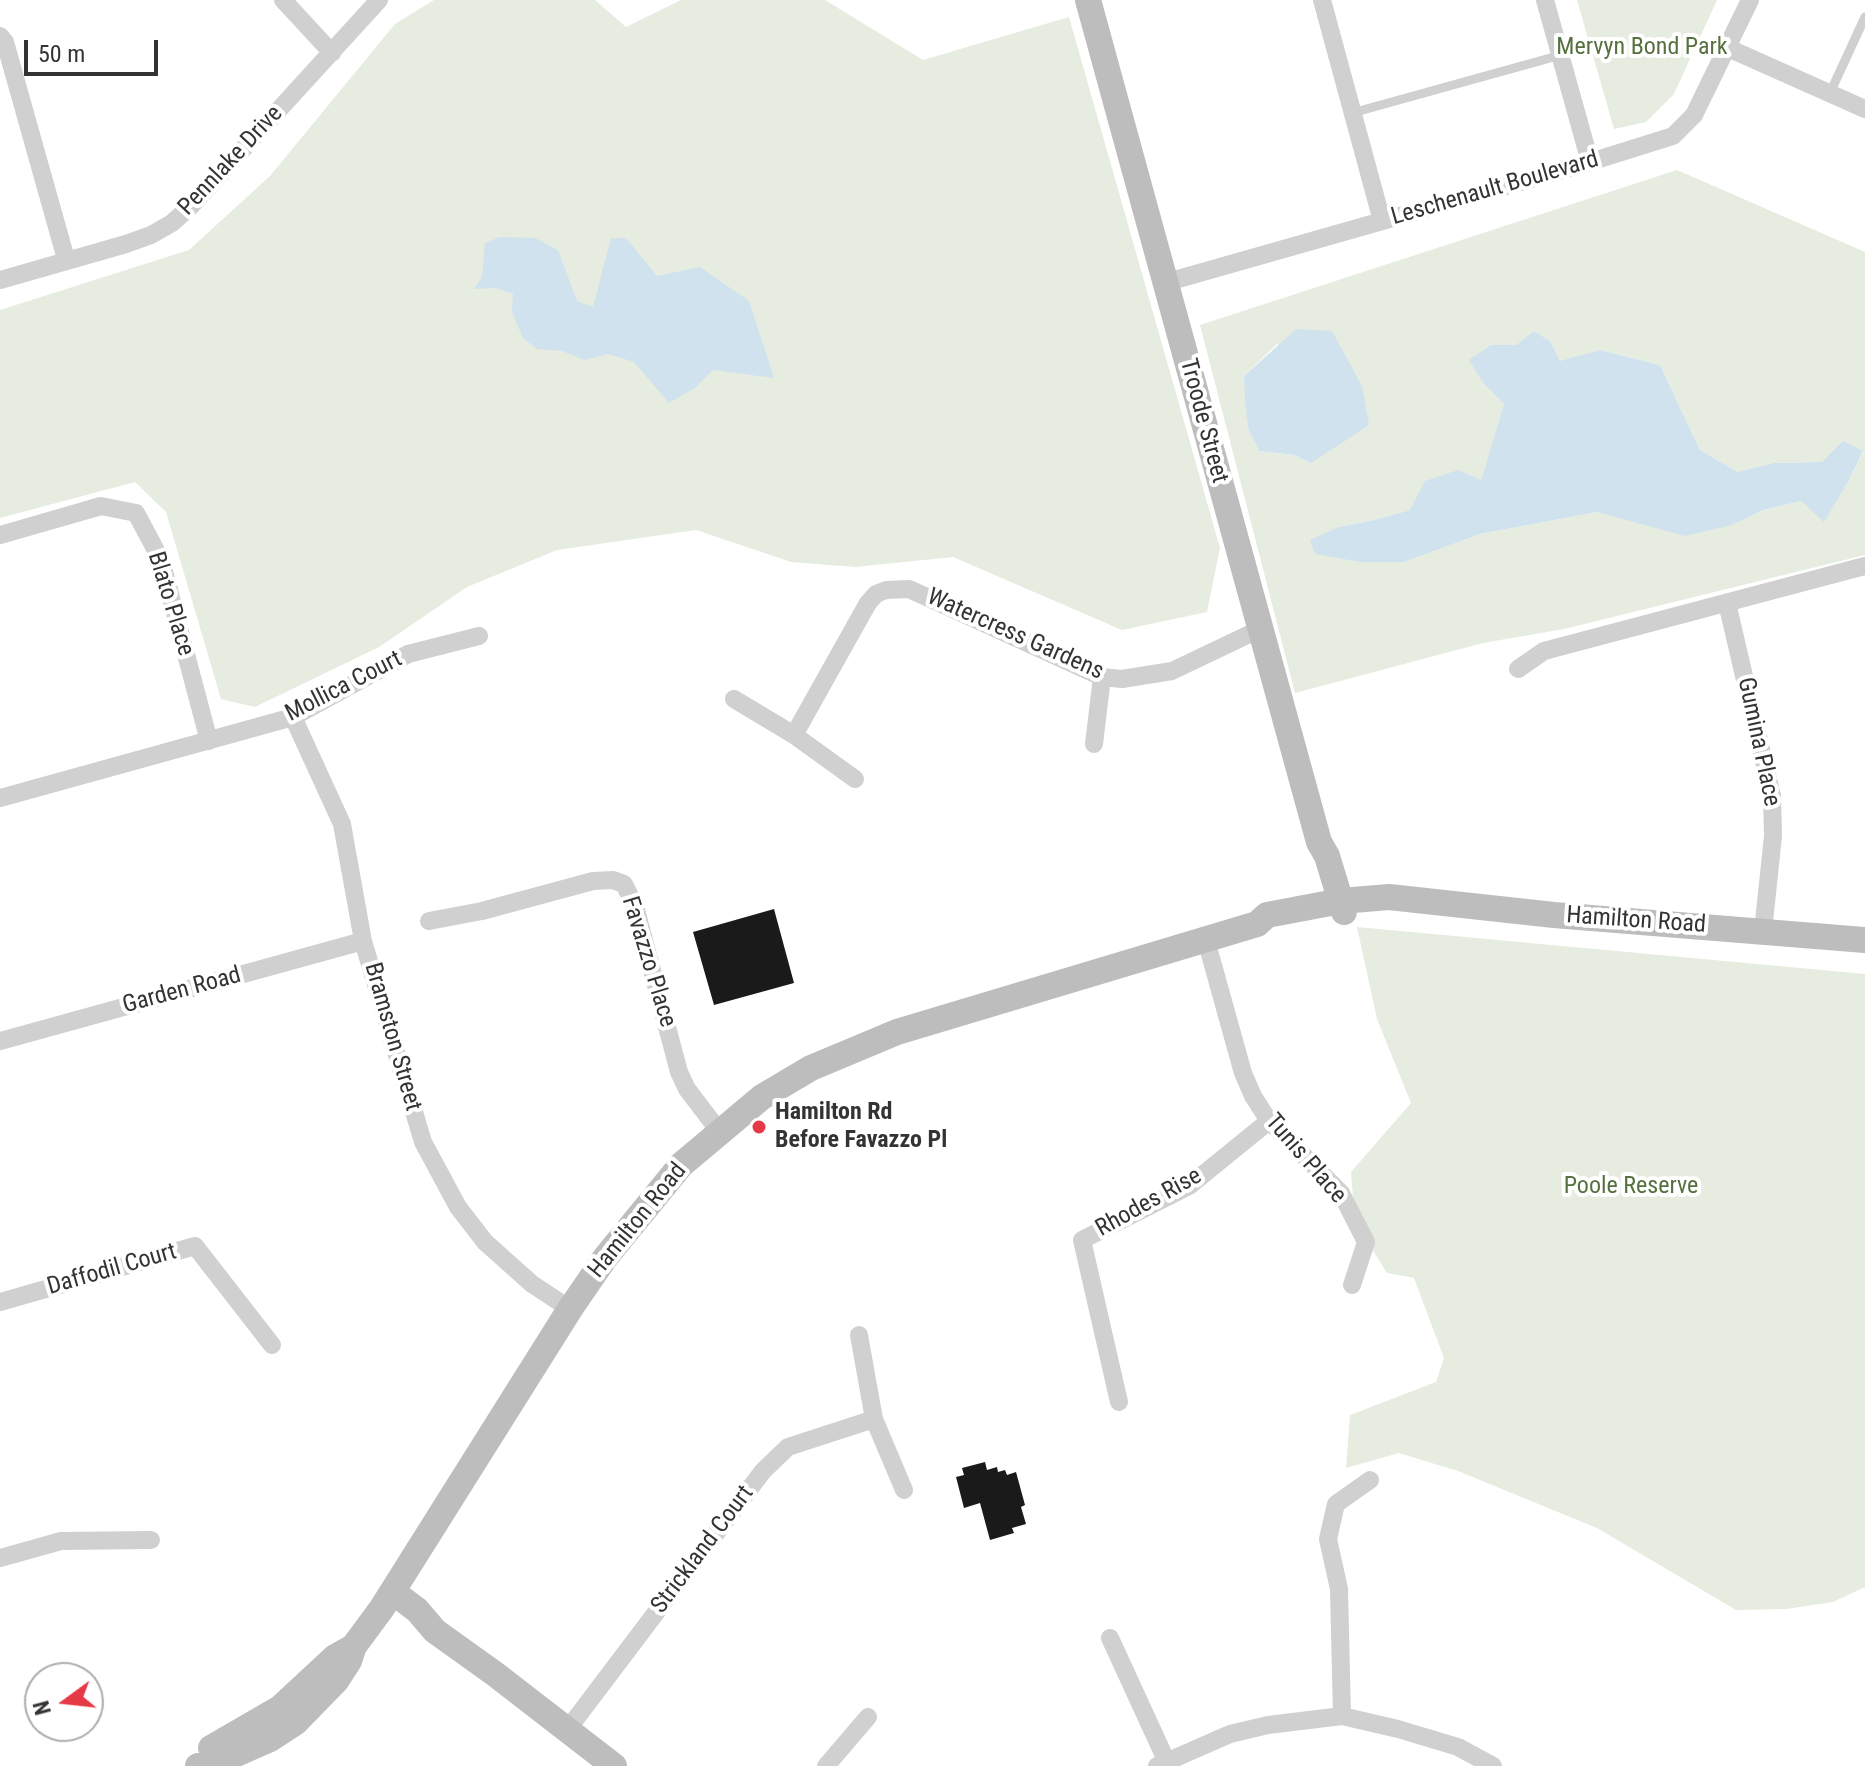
<!DOCTYPE html>
<style>
body{margin:0}
#map{position:relative;width:1865px;height:1766px;overflow:hidden;background:#fff;font-family:"Roboto Condensed",sans-serif}
canvas{display:block}
.north{position:absolute;left:24px;top:1662px;width:80px;height:80px;box-sizing:border-box;background:#fff;border:2px solid #adadad;border-radius:50%;rotate:255deg;font-size:22px;font-weight:700;line-height:32px;text-align:center;color:#333}
.north::after{content:'';display:block;margin:auto;width:28px;height:36px;background:#e63946;clip-path:polygon(50% 0,100% 100%,50% 72%,0 100%)}
.scale{position:absolute;left:24px;top:40px;width:134px;height:36px;box-sizing:border-box;border:4px solid #333;border-top:0;padding-left:10px;font-size:24px;line-height:28px;white-space:nowrap;color:#333;-webkit-text-stroke:6px #fff;paint-order:stroke}
</style>
<div id="map">
<canvas width="1865" height="1766"></canvas>
<div class="north">N</div>
<div class="scale">50 m</div>
</div>
<script>
const c = document.querySelector('canvas').getContext('2d');
c.lineJoin = 'round';
function fill(path, color) { c.fillStyle = color; c.fill(path, 'evenodd'); }
const shape = rows => new Path2D(rows.map(r => 'M' + r).join(''));
function stroke(path, color, width, dash) { c.strokeStyle = color; c.lineWidth = width; c.lineCap = dash ? 'butt' : 'round'; c.setLineDash(dash || []); c.stroke(path); }
function label(font, color, halo, rows, align = 'center') {
  c.font = font + ' "Roboto Condensed",sans-serif'; c.lineWidth = 8; c.setLineDash([]); c.textBaseline = 'middle'; c.strokeStyle = halo; c.fillStyle = color; for (const [text, x, y, turn = 0] of rows) {
    c.save(); c.translate(x, y); c.rotate((+turn || 0) * Math.PI / 180); c.textAlign = isNaN(turn) ? turn : align; if (halo) c.strokeText(text, 0, 0); c.fillText(text, 0, 0); c.restore();
  }
}
const green = shape([
 [434,0,595,0,626,27,681,0,825,0,923,60,1069,17,1220,548,1207,612,1122,630,953,557,855,567,791,562,696,530,557,550,467,587,379,647,255,707,221,699,166,512,135,482,0,518,0,310,189,250,270,176,395,24],
 [1577,0,1717,0,1674,94,1646,122,1614,129],
 [1677,170,1865,252,1865,555,1564,629,1483,643,1295,693,1200,325],
 [1534,331,1550,341,1560,362,1600,350,1660,365,1700,450,1738,472,1773,463,1822,462,1863,452,1848,482,1824,521,1801,501,1763,510,1732,525,1632,520,1597,512,1480,534,1404,562,1339,527,1374,520,1410,510,1481,480,1504,404,1484,384,1491,345,1516,345],
 [1278,343,1311,463,1294,455,1259,451,1248,428,1244,376],
 [1357,927,1865,974,1865,1587,1833,1602,1786,1609,1736,1610,1597,1528,1458,1471,1399,1453,1346,1468,1350,1415,1436,1382,1444,1358,1414,1278,1387,1273,1355,1222,1351,1172,1411,1103,1377,1019]
]);
const water = shape([
 [500,237,535,238,558,250,577,301,593,307,611,238,626,238,657,276,700,267,749,301,774,378,713,370,695,388,669,403,634,362,608,354,584,360,562,351,537,349,523,338,512,312,513,294,496,288,474,289,482,277,485,243],
 [1296,329,1332,331,1362,386,1369,425,1311,463,1294,455,1259,451,1248,428,1245,399,1244,376],
 [1534,331,1550,341,1560,361,1600,350,1660,365,1700,450,1738,472,1773,463,1822,462,1843,441,1863,451,1848,482,1824,522,1801,501,1763,510,1732,525,1685,536,1597,512,1480,534,1404,562,1361,562,1315,554,1310,540,1339,527,1374,520,1410,510,1425,481,1458,470,1481,480,1504,404,1484,384,1469,360,1491,345,1516,345]
]);
const building = shape([
 [774,909,794,983,714,1005,693,932],
 [985,1462,987,1470,997,1467,998,1472,1005,1470,1007,1475,1016,1472,1025,1505,1021,1507,1026,1524,1012,1528,1014,1533,990,1540,980,1503,964,1508,956,1477,964,1475,962,1468]
]);
const lane = shape([
 [1830,93,1865,17],
 [1352,113,1561,55]
]);
const street = shape([
 [283,0,332,53],
 [1322,0,1382,221],
 [1545,0,1590,162],
 [0,36,5,42,66,259],
 [1728,48,1865,109],
 [0,280,126,244,151,235,172,223,192,205,379,0],
 [1164,283,1590,162,1673,136,1694,115,1750,0],
 [0,535,101,506,136,513,161,560,209,741],
 [1727,603,1772,796,1773,836,1763,931],
 [1518,669,1544,651,1865,566],
 [734,699,794,735,855,779],
 [293,717,342,824,363,941,423,1142,458,1207,485,1242,532,1284,570,1309],
 [794,735,868,603,876,594,886,590,909,589,1102,677,1122,679,1172,671,1260,629],
 [1094,744,1102,677],
 [0,798,293,717,408,654,479,636],
 [429,921,482,911,593,881,613,880,624,884,635,906,679,1072,687,1089,719,1131],
 [1206,940,1243,1073,1253,1096,1269,1121,1341,1193,1366,1242,1352,1285],
 [0,1041,363,941],
 [0,1302,195,1246,272,1345],
 [859,1335,874,1419,904,1490],
 [1119,1402,1082,1240,1189,1186,1269,1121],
 [0,1558,61,1541,151,1540],
 [1110,1638,1166,1760],
 [1342,1716,1339,1589,1328,1539,1336,1504,1370,1480],
 [568,1729,763,1471,788,1447,874,1419],
 [826,1766,868,1717],
 [1157,1766,1230,1734,1268,1725,1342,1716,1398,1729,1458,1747,1493,1766]
]);
const secondary = shape([
 [1088,0,1319,842,1327,856,1344,912],
 [393,1592,417,1610,435,1631,495,1674,614,1766],
 [211,1748,280,1708,335,1657,351,1648],
 [198,1766,209,1766,270,1739,296,1722,336,1681,349,1661,354,1646,382,1608,570,1309,605,1258,681,1165,762,1097,811,1068,897,1032,1257,924,1267,915,1341,901,1389,897,1554,915,1865,940]
]);
const markers = [
 [759,1127,8,"#e63946"]
];
const parkNames = [
 ["Mervyn Bond Park",1642,48],
 ["Poole Reserve",1631,1187]
];
const streetNames = [
 ["Pennlake Drive",231,161,-47],
 ["Leschenault Boulevard",1495,189,-16],
 ["Troode Street",1203,421,75],
 ["Blato Place",170,604,73],
 ["Watercress Gardens",1015,635,24],
 ["Mollica Court",344,687,-27],
 ["Gumina Place",1758,742,78],
 ["Hamilton Road",1636,921,4],
 ["Favazzo Place",648,962,73],
 ["Garden Road",182,991,-15],
 ["Bramston Street",392,1037,74],
 ["Tunis Place",1305,1159,49],
 ["Rhodes Rise",1149,1203,-29],
 ["Hamilton Road",638,1221,-51],
 ["Daffodil Court",112,1270,-16],
 ["Strickland Court",703,1550,-53]
];
const poiNames = [
 ["Hamilton Rd",775,1113],
 ["Before Favazzo Pl",775,1141]
];
fill(green, '#e6ecdf');
fill(water, '#cfe2ee');
fill(building, '#1a1a1a');
stroke(lane, '#d0d0d0', 9);
stroke(street, '#d0d0d0', 18);
stroke(secondary, '#bdbdbd', 26);
for (const [x, y, r, color] of markers) { const dot = new Path2D(); dot.arc(x, y, r, 0, 2 * Math.PI); c.fillStyle = color; c.fill(dot); stroke(dot, '#fff', 3); }
label('24px', '#56703f', '#fff', parkNames);
label('24px', '#333', '#fff', streetNames);
label('bold 24px', '#333', '#fff', poiNames, 'left');
</script>
